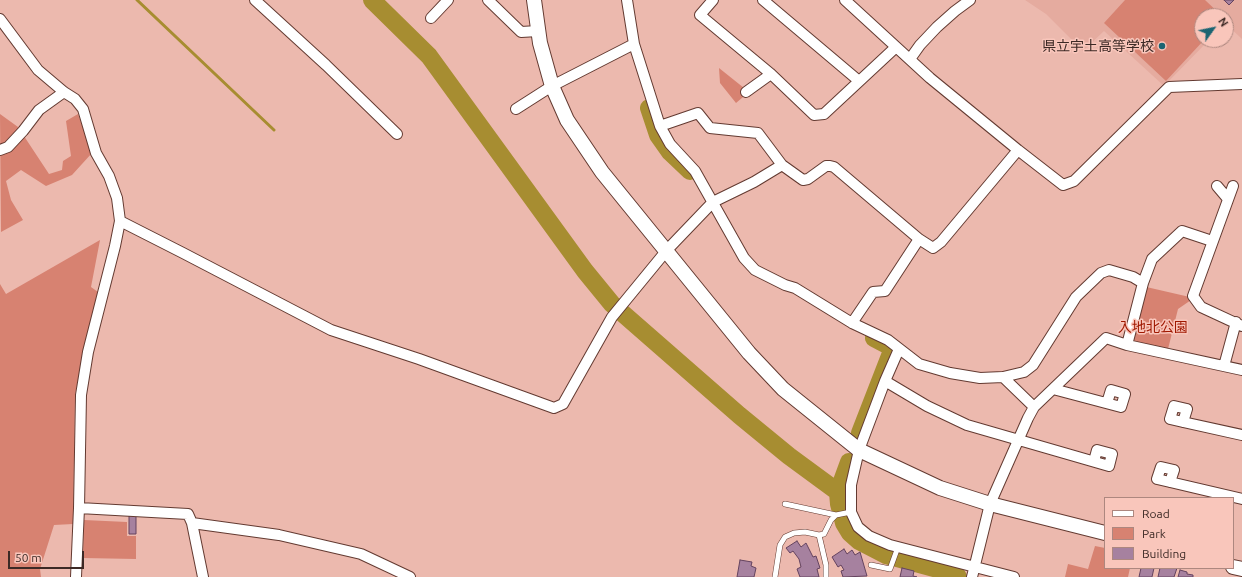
<!DOCTYPE html>
<meta charset="utf-8">
<style>
body{margin:0}
#map{position:relative;width:1242px;height:577px;overflow:hidden;background:#ecb9ae;font-family:Ubuntu,sans-serif}
canvas{display:block}
.legend{position:absolute;left:1104px;top:497px;width:130px;height:72px;box-sizing:border-box;background:#f9c6bb;border:1px solid #ad877f;margin:0;padding:5px 7px;list-style:none;font-size:12px;color:#3c2925}
.legend li{display:flex;align-items:center;gap:8px;height:20px}
.legend b{width:20px;border:1px solid #ad877f}
.north{position:absolute;left:1194px;top:8px;width:40px;height:40px;box-sizing:border-box;background:#f9c6bb;border:1px solid #ad877f;border-radius:50%;rotate:57deg;font-size:11px;font-weight:700;line-height:16px;text-align:center;color:#3c2925}
.north::after{content:'';display:block;margin:auto;width:14px;height:18px;background:#1b6472;clip-path:polygon(50% 0,100% 100%,50% 72%,0 100%)}
.scale{position:absolute;left:8px;top:551px;width:76px;height:18px;box-sizing:border-box;border:2px solid #3c2925;border-top:0;padding-left:5px;font-size:12px;line-height:14px;white-space:nowrap;color:#3c2925;-webkit-text-stroke:3px #f9c6bb;paint-order:stroke}
</style>
<div id="map">
<canvas width="1242" height="577"></canvas>
<ul class="legend">
<li><b style="height:5px;background:#fff"></b>Road</li>
<li><b style="height:11px;background:#d78271"></b>Park</li>
<li><b style="height:11px;background:#a6819f"></b>Building</li>
</ul>
<div class="north">N</div>
<div class="scale">50 m</div>
</div>
<script>
const c = document.querySelector('canvas').getContext('2d');
c.lineJoin = 'round';
function fill(path, color) { c.fillStyle = color; c.fill(path, 'evenodd'); }
const shape = rows => new Path2D(rows.map(r => 'M' + r).join(''));
function stroke(path, color, width, dash) { c.strokeStyle = color; c.lineWidth = width; c.lineCap = dash ? 'butt' : 'round'; c.setLineDash(dash || []); c.stroke(path); }
function label(font, color, halo, rows, align = 'center') {
  c.font = font + ' Ubuntu,"Noto Sans JP",sans-serif'; c.lineWidth = 3; c.setLineDash([]); c.textBaseline = 'middle'; c.strokeStyle = halo; c.fillStyle = color; for (const [text, x, y, turn = 0] of rows) {
    c.save(); c.translate(x, y); c.rotate((+turn || 0) * Math.PI / 180); c.textAlign = isNaN(turn) ? turn : align; if (halo) c.strokeText(text, 0, 0); c.fillText(text, 0, 0); c.restore();
  }
}
const built = shape([
 [1025,0,1242,0,1242,39,1226,24,1226,16,1202,16,1202,40,1209,40,1164,86,1104,31,1083,51,1046,14]
]);
const green = shape([
 [1125,0,1205,0,1222,16,1202,16,1202,40,1204,40,1166,81,1104,23],
 [719,68,749,92,736,103,720,83],
 [0,114,18,127,49,174,62,170,63,161,71,156,66,121,78,114,92,153,72,175,46,186,21,170,6,181,11,200,23,220,1,232],
 [100,240,91,287,98,292,75,394,73,524,54,525,40,569,41,577,0,577,0,284,6,294],
 [1142,286,1194,298,1178,309,1167,353,1127,345],
 [84,520,127,522,127,536,136,536,136,559,83,558],
 [1095,546,1105,548,1105,568,1130,568,1128,577,1065,577,1068,564,1088,569]
]);
const stream = shape([
 [137,0,274,130]
]);
const river = shape([
 [372,0,429,56,585,271,612,304,739,415,789,456,838,492,839,504,844,523,850,533,859,541,886,555,956,574,958,577],
 [649,108,658,135,670,152,690,171],
 [860,433,893,348,874,338],
 [838,492,849,462]
]);
const building = shape([
 [1224,0,1234,0,1229,5,1224,0],
 [129,515,136,515,136,534,129,534,129,515],
 [797,541,801,547,806,543,813,557,816,556,820,568,817,569,819,577,800,577,797,569,801,567,799,559,793,551,790,553,786,548,797,541],
 [844,549,847,554,852,550,855,555,860,552,867,576,843,577,841,571,844,570,841,565,838,567,832,557,844,549],
 [740,560,752,562,751,566,756,568,754,577,737,577,740,560],
 [902,568,914,571,913,576,917,577,900,577,902,568],
 [1141,568,1154,568,1152,577,1139,577,1141,568],
 [1160,568,1177,568,1174,577,1158,577,1160,568],
 [1180,570,1187,572,1187,574,1193,575,1193,577,1178,577,1180,570]
]);
const lane = shape([
 [785,504,836,515],
 [819,535,826,565,826,577],
 [871,565,890,569,898,547],
 [775,577,780,545,785,537,794,533,805,532,819,535,824,534,831,520,836,515,851,512]
]);
const street = shape([
 [255,0,326,65,397,134],
 [488,0,521,32,538,31],
 [627,0,634,44,660,126,670,144,695,171,744,258,755,270,785,285,795,288,852,323,888,340,919,364,950,373,980,378,1003,377,1024,372,1033,365,1076,297,1101,273,1109,270,1133,277,1143,283],
 [713,0,700,15,771,74,814,115,824,114,896,47],
 [763,0,859,81],
 [845,0,930,78,1018,150,1063,185,1074,181,1169,87,1242,84],
 [431,18,448,0],
 [0,19,38,70,64,92,75,99,83,109,96,153,109,176,117,198,120,221,115,246,88,352,81,395,79,508,76,577],
 [910,59,920,45,937,27,955,11,970,0],
 [746,92,771,74],
 [516,109,552,86,634,44],
 [660,126,698,113,710,128,758,133,782,165],
 [0,150,8,147,23,131,39,110,64,92],
 [1217,186,1228,199],
 [1233,186,1193,296,1201,307,1242,326],
 [120,221,183,253,331,330,419,359,554,408,563,404,612,317,667,250,713,202,754,182,782,165,803,180,808,179,826,166,830,166,834,167,919,239,933,248,941,242,1018,150],
 [852,323,873,292,885,291,919,239],
 [1127,345,1143,283,1152,259,1182,231,1212,241],
 [899,349,885,381,859,450,851,485,851,512,858,527,869,536,890,545,1014,577],
 [1224,366,1236,322],
 [1003,377,1034,407],
 [885,381,927,406,967,425,1109,466,1112,454,1097,450,1094,461],
 [1053,389,1121,407,1125,394,1111,390,1107,403],
 [1183,422,1187,409,1174,406,1170,419,1183,422,1242,435],
 [1170,482,1174,470,1161,467,1157,479,1170,482,1242,499],
 [79,508,188,514,192,523,203,577],
 [192,523,279,535,361,554,410,577],
 [972,577,990,504,1028,418,1034,407,1106,338,1127,345,1242,370]
]);
const secondary = shape([
 [534,0,540,43,552,86,567,120,602,172,749,353,783,389,859,450,940,488,990,504,1105,533],
 [1233,567,1242,569]
]);
const markers = [
 [1162,46,4,"#1b6472"]
];
const poiNames = [
 ["県立宇土高等学校",1154,46]
];
const parkNames = [
 ["入地北公園",1153,327]
];
fill(built, '#e5ab9f');
fill(green, '#d78271');
stroke(stream, '#a78d31', 3);
stroke(river, '#a78d31', 18);
fill(building, '#a6819f');
stroke(building, '#64435f', 1);
stroke(lane, '#633a31', 6);
stroke(street, '#633a31', 12);
stroke(secondary, '#633a31', 16);
stroke(lane, '#fff', 5);
stroke(street, '#fff', 10);
stroke(secondary, '#fff', 14);
for (const [x, y, r, color] of markers) { const dot = new Path2D(); dot.arc(x, y, r, 0, 2 * Math.PI); c.fillStyle = color; c.fill(dot); stroke(dot, '#f9c6bb', 1.5); }
label('14px', '#3c2925', '#f9c6bb', poiNames, 'right');
label('14px', '#9f1800', '#f9c6bb', parkNames);
</script>
